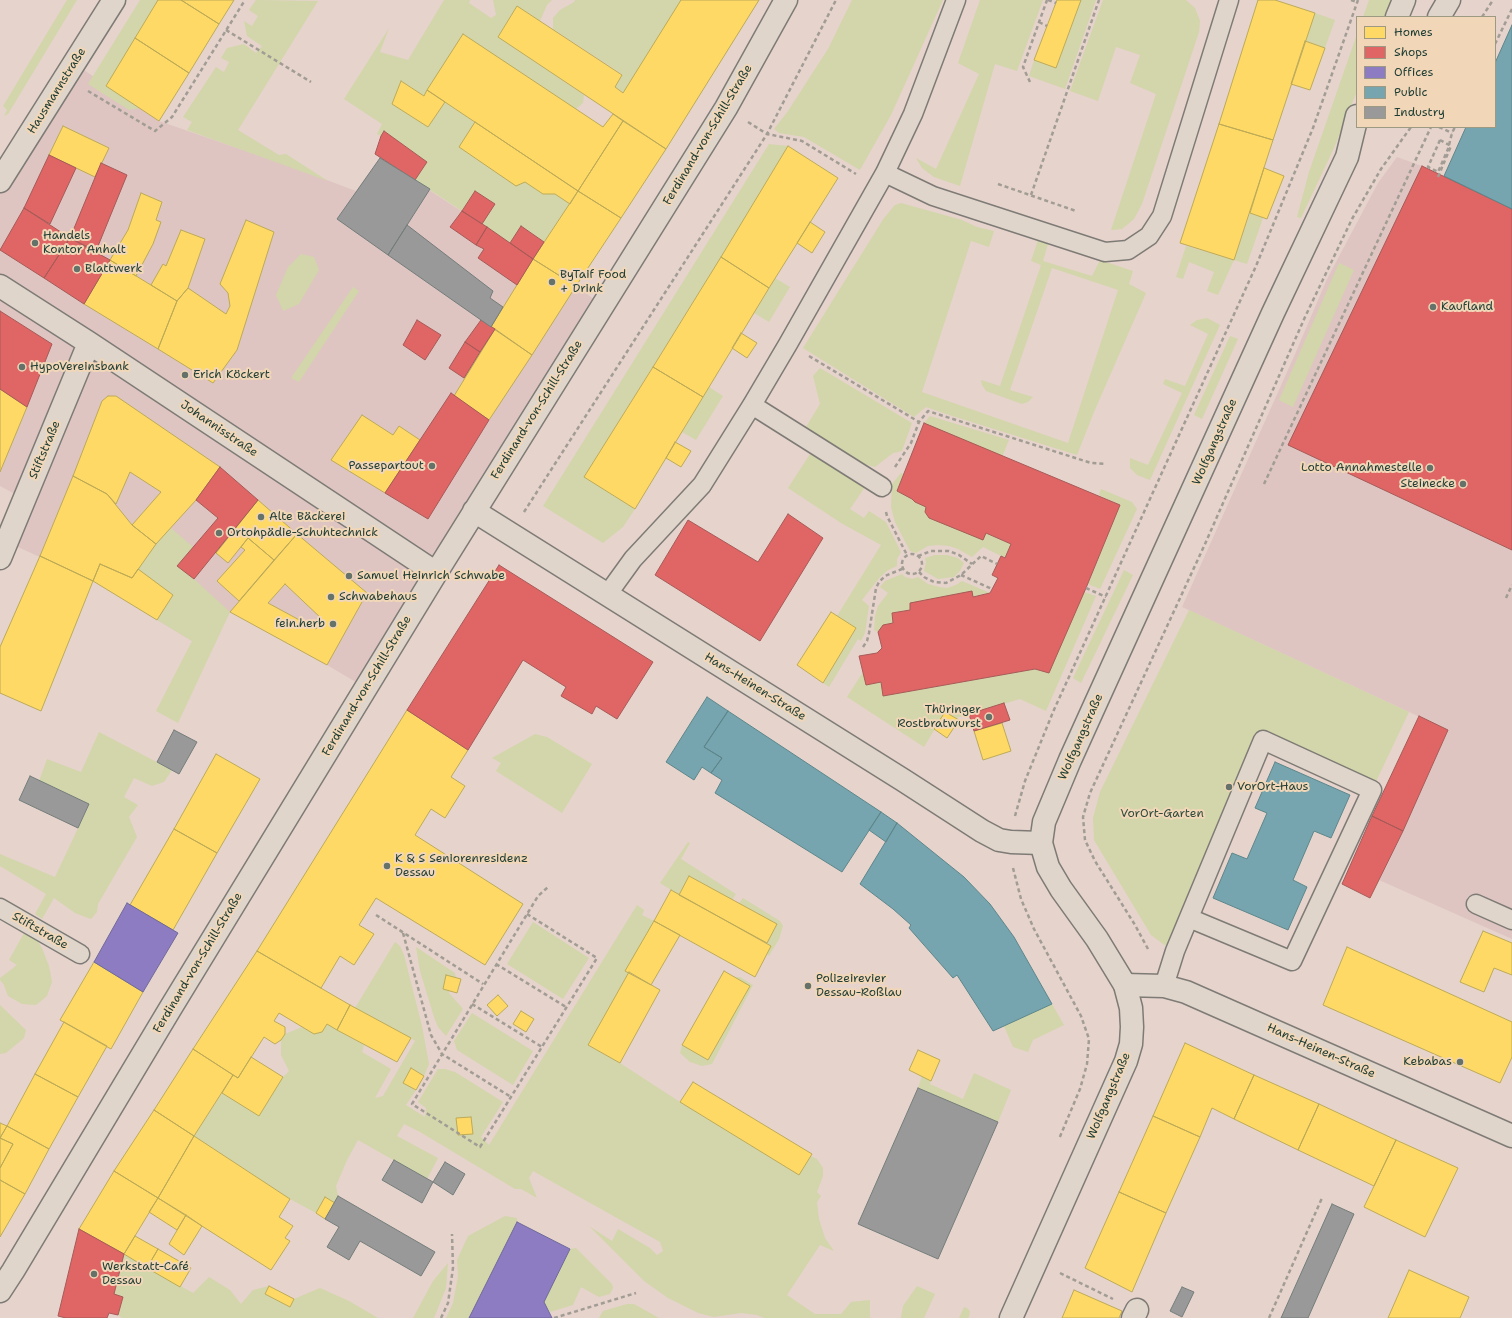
<!DOCTYPE html>
<meta charset="utf-8">
<style>
body{margin:0}
#map{position:relative;width:1512px;height:1318px;overflow:hidden;background:#e6d3cc;font-family:"Shantell Sans",sans-serif}
canvas{display:block}
.legend{position:absolute;left:1356px;top:16px;width:140px;height:112px;box-sizing:border-box;background:#f1d7b8;border:1px solid #9d9983;margin:0;padding:5px 7px;list-style:none;font-size:12px;color:#1f3d34}
.legend li{display:flex;align-items:center;gap:8px;height:20px}
.legend b{width:20px;border:1px solid #9d9983}
</style>
<div id="map">
<canvas width="1512" height="1318"></canvas>
<ul class="legend">
<li><b style="height:11px;background:#ffd966"></b>Homes</li>
<li><b style="height:11px;background:#e06666"></b>Shops</li>
<li><b style="height:11px;background:#8e7cc3"></b>Offices</li>
<li><b style="height:11px;background:#76a5af"></b>Public</li>
<li><b style="height:11px;background:#999"></b>Industry</li>
</ul>
</div>
<script>
const c = document.querySelector('canvas').getContext('2d');
c.lineJoin = 'round';
function fill(path, color) { c.fillStyle = color; c.fill(path, 'evenodd'); }
const shape = rows => new Path2D(rows.map(r => 'M' + r).join(''));
function stroke(path, color, width, dash) { c.strokeStyle = color; c.lineWidth = width; c.lineCap = dash ? 'butt' : 'round'; c.setLineDash(dash || []); c.stroke(path); }
function label(font, color, halo, rows, align = 'center') {
  c.font = font + ' "Shantell Sans",sans-serif'; c.lineWidth = 4; c.setLineDash([]); c.textBaseline = 'middle'; c.strokeStyle = halo; c.fillStyle = color; for (const [text, x, y, turn = 0] of rows) {
    c.save(); c.translate(x, y); c.rotate((+turn || 0) * Math.PI / 180); c.textAlign = isNaN(turn) ? turn : align; if (halo) c.strokeText(text, 0, 0); c.fillText(text, 0, 0); c.restore();
  }
}
const built = shape([
 [78,66,159,121,295,168,356,191,380,158,576,286,607,309,371,691,327,665,231,612,192,641,93,581,0,539,15,494,0,486,0,193],
 [1397,157,1422,166,1512,209,1512,939,1379,880,1448,730,1182,607,1295,354,1327,279,1378,183]
]);
const green = shape([
 [67,0,77,0,8,114,4,116,7,110,3,106],
 [140,0,158,0,106,86,140,108,129,110,88,84],
 [256,0,318,1,238,130,279,155,286,154,328,181,187,130,192,122,183,117,216,67,224,72,229,62,221,58,227,48,244,44,256,53,262,46,247,36,244,21,252,26,258,16,249,10],
 [444,0,470,0,469,3,491,18,496,15,493,0,552,0,547,5,540,21,517,6,498,37,584,95,583,103,576,109,463,35,424,96,401,81,392,104,428,127,445,102,475,122,515,185,525,182,543,194,555,194,570,204,544,242,521,226,510,243,482,224,495,204,475,191,462,211,415,180,427,162,384,131,381,136,377,134,382,124,344,99,389,28,380,52,408,60],
 [575,0,681,0,623,93,615,87,622,74,553,29,553,18,560,10,574,2],
 [852,0,943,0,891,115,860,170,804,137,779,133,774,129,788,111,828,49],
 [980,0,1043,0,1017,71,995,64,960,186,934,177,922,168,916,158,936,169,979,74,958,63],
 [1081,0,1096,0,1065,89,1029,76,1034,60,1056,68],
 [1103,0,1186,0,1195,8,1200,21,1199,32,1142,204,1134,219,1122,229,1111,230,1156,94,1130,83,1140,55,1116,47,1098,101,1070,91],
 [1369,0,1392,0,1385,17,1363,17],
 [1315,13,1335,20,1325,48,1305,41],
 [1357,34,1357,91,1334,148,1301,218,1297,217,1309,172],
 [769,144,788,146,721,257,584,477,635,509,623,527,603,543,543,506],
 [901,203,962,220,977,227,994,231,989,247,971,241,922,392,1068,443,1118,290,1052,268,1010,390,1033,397,1028,402,1022,404,986,391,982,385,981,380,1000,386,1041,265,1031,261,1038,240,1048,244,1043,261,1092,276,1100,260,1133,271,1129,284,1146,293,1094,412,1077,455,946,414,926,407,914,417,803,348,884,218,895,205],
 [1250,213,1263,218,1247,264,1234,260,1218,295,1207,291,1214,272,1189,262,1183,279,1176,277,1186,246,1234,260],
 [301,254,314,257,319,270,299,304,283,311,276,295,288,267],
 [1339,263,1354,270,1293,407,1279,400],
 [775,278,790,287,769,322,754,313],
 [353,287,359,291,299,382,291,378],
 [1207,318,1220,325,1150,480,1137,475,1130,468,1130,458,1148,465,1182,393,1163,384,1165,379,1185,386,1208,334,1190,325,1197,320],
 [1230,336,1238,339,1202,419,1194,415],
 [820,368,912,423,902,451,893,453,875,467,860,463,806,427,820,404,813,376],
 [709,387,723,396,696,440,682,432],
 [930,416,1009,440,1002,457,924,423],
 [812,451,865,487,850,509,864,518,869,511,886,522,901,552,897,559,897,566,888,570,880,577,862,600,869,606,865,633,861,641,858,639,829,687,823,683,856,628,837,616,881,545,841,523,788,488],
 [901,473,904,474,897,491,912,499,915,502,926,507,925,512,929,518,986,533,1011,544,1005,558,983,547,972,557,958,549,949,546,938,545,928,546,916,553,910,551,895,522,891,507,892,484],
 [1101,489,1132,502,1137,509,1100,589,1088,584,1120,505,1099,495],
 [171,528,193,547,177,566,194,579,230,612,178,723,156,711,192,641,157,620,173,595,138,569,156,544],
 [935,555,947,555,958,558,964,563,960,571,954,577,938,579,924,571,926,562,925,558],
 [1124,570,1133,575,1081,683,1073,678],
 [902,574,905,577,912,579,918,577,928,584,939,587,947,588,956,585,962,581,990,593,892,613,893,623,883,625,878,632,874,630,875,616,878,606,888,593,880,587,885,581],
 [1084,592,1096,596,1046,711,1020,699,956,718,945,712,924,747,847,697,863,672,866,685,881,682,883,696,1035,669,1049,673],
 [1189,610,1409,712,1372,790,1263,741,1175,951,1163,944,1151,935,1094,840,1093,818,1100,792],
 [99,732,172,770,164,782,152,786,134,778,124,797,138,805,129,817,137,837,98,904,97,912,91,919,75,913,54,898,42,919,35,914,46,894,0,866,0,854,55,877,89,805,39,781,47,759,81,772],
 [535,734,547,737,592,764,562,813,496,771,501,763,492,758],
 [688,842,690,843,681,859,736,894,732,900,689,876,679,895,660,883],
 [743,898,780,921,783,926,779,939,769,956,767,954,771,946,767,943,776,924,739,903],
 [637,905,644,910,642,915,654,921,629,972,588,1045,620,1063,680,1102,798,1174,811,1156,817,1159,823,1168,823,1176,817,1192,821,1196,817,1202,819,1219,825,1238,834,1251,820,1245,787,1295,815,1314,841,1314,851,1302,870,1300,870,1318,764,1318,757,1315,741,1313,714,1317,698,1313,668,1298,644,1281,589,1226,612,1241,618,1229,650,1248,657,1255,663,1251,660,1242,533,1171,529,1178,537,1198,521,1189,515,1189,420,1132,404,1124,397,1136,438,1158,427,1179,358,1140,347,1160,336,1186,338,1196,335,1203,325,1198,316,1213,290,1199,194,1136,222,1093,259,1116,283,1077,289,1071,281,1055,281,1040,285,1034,302,1027,314,1034,322,1032,327,1024,364,1045,362,1052,391,1069,375,1098,383,1096,415,1041,411,1038,355,1008,395,942,400,946,404,955,422,1026,429,1064,424,1076,411,1068,404,1083,416,1090,406,1105,425,1117,426,1108,418,1102,438,1069,445,1069,455,1072,503,1102,481,1137,489,1145],
 [533,922,589,958,563,999,507,964],
 [24,933,37,940,42,948,49,966,52,982,47,996,36,1005,22,1004,8,996,4,985,0,980,0,978,17,965,9,960],
 [416,947,455,973,456,978,446,976,443,989,449,991,449,993,463,1009,446,1036,438,1027,434,1017,420,971],
 [735,977,740,977,753,985,712,1064,702,1066,690,1062,680,1053,682,1045,708,1060,750,986],
 [1052,1004,1064,1025,1033,1040,1028,1052,1013,1047,1004,1026],
 [0,1005,26,1030,24,1038,6,1053,0,1054],
 [472,1013,533,1051,513,1085,457,1050,454,1041],
 [974,1073,1011,1090,998,1122,918,1088,922,1076,931,1081,930,1084,963,1099],
 [505,1216,517,1218,517,1222,469,1318,446,1318,453,1303,458,1276,457,1260,468,1236],
 [576,1248,612,1284,613,1288,610,1294,599,1297,581,1287,573,1305,550,1312,544,1302,570,1249],
 [124,1254,193,1293,209,1277,230,1290,241,1304,253,1290,269,1286,265,1294,290,1307,294,1299,320,1288,349,1301,378,1318,122,1318,118,1315,123,1297,114,1294],
 [448,1263,446,1288,434,1318,413,1318,433,1281],
 [917,1286,935,1294,924,1318,901,1318,903,1306],
 [627,1304,634,1304,659,1318,599,1318,603,1311],
 [964,1307,967,1308,970,1311,969,1317,968,1318,959,1318]
]);
const homes = shape([
 [158,0,181,0,219,24,189,73,135,38,158,0],
 [181,0,234,0,219,24,181,0],
 [681,0,759,0,666,149,498,37,517,6,622,75,615,87,623,93,681,0],
 [1057,0,1081,0,1056,68,1034,60,1057,0],
 [1258,0,1275,0,1315,13,1273,140,1219,124,1258,0],
 [463,34,603,127,613,114,623,121,578,191,427,90,463,34],
 [135,38,189,73,159,121,106,86,135,38],
 [1305,41,1325,48,1310,90,1291,84,1305,41],
 [401,81,424,96,427,90,445,102,428,127,392,104,401,81],
 [623,121,666,149,621,218,578,191,623,121],
 [475,122,578,191,570,204,555,194,543,194,525,182,516,186,459,147,475,122],
 [1219,124,1273,140,1234,260,1180,243,1219,124],
 [63,126,109,148,95,177,49,155,63,126],
 [788,146,838,178,769,288,721,257,788,146],
 [1264,168,1284,176,1267,219,1250,213,1264,168],
 [578,191,621,218,576,286,533,259,578,191],
 [141,193,162,202,156,220,161,222,153,244,136,276,110,260,128,230,141,193],
 [246,220,274,232,237,350,213,383,158,349,177,301,188,288,226,314,230,306,228,293,220,284,246,220],
 [810,222,825,232,812,253,797,243,810,222],
 [181,230,205,239,188,288,177,301,151,285,163,264,166,266,181,230],
 [721,257,769,288,703,397,653,367,721,257],
 [533,259,576,286,532,355,491,327,533,259],
 [110,260,177,301,158,349,84,304,110,260],
 [495,329,532,355,489,420,454,396,495,329],
 [741,333,757,343,747,358,732,348,741,333],
 [653,367,703,397,635,509,584,477,653,367],
 [0,389,27,407,0,472,0,389],
 [108,396,116,396,220,467,196,500,156,544,132,525,161,492,130,472,116,504,107,494,73,476,102,401,108,396],
 [362,415,393,435,399,426,420,440,385,493,331,460,362,415],
 [675,442,691,451,681,467,666,458,675,442],
 [73,476,107,494,132,525,156,544,132,578,100,564,93,581,40,556,73,476],
 [258,500,297,534,274,560,248,538,228,563,216,553,258,500],
 [297,534,367,593,327,665,230,612,297,534],
 [285,584,322,619,316,629,268,603,285,584],
 [248,538,274,560,239,601,217,581,245,550,241,547,248,538],
 [40,556,93,581,41,711,0,693,0,647,40,556],
 [100,564,132,578,138,569,173,595,157,620,93,581,100,564],
 [831,612,856,628,823,683,797,665,831,612],
 [407,710,468,750,451,777,465,786,445,818,431,809,415,835,523,904,485,965,376,898,359,925,374,934,354,965,340,956,321,988,257,951,407,710],
 [945,712,959,720,947,738,934,729,945,712],
 [1002,723,1011,751,983,760,974,731,1002,723],
 [216,754,260,779,217,853,174,829,216,754],
 [174,829,217,853,173,930,130,905,174,829],
 [689,876,777,924,767,943,679,895,689,876],
 [671,890,771,946,755,977,654,921,671,890],
 [654,921,680,935,651,985,625,971,654,921],
 [1483,931,1512,943,1512,975,1494,968,1484,992,1460,982,1483,931],
 [1347,947,1512,1022,1512,1057,1500,1083,1323,1005,1347,947],
 [257,951,350,1005,337,1030,327,1024,322,1032,314,1034,279,1013,274,1021,285,1027,285,1034,281,1040,275,1044,264,1037,238,1078,193,1049,257,951],
 [94,962,143,992,111,1049,60,1020,94,962],
 [724,971,750,986,708,1060,682,1045,724,971],
 [629,972,660,990,620,1063,588,1045,629,972],
 [446,975,461,979,457,993,443,989,446,975],
 [498,995,508,1006,497,1016,487,1005,498,995],
 [350,1005,411,1038,397,1062,337,1030,350,1005],
 [521,1011,534,1019,526,1032,513,1024,521,1011],
 [64,1022,107,1046,78,1097,35,1074,64,1022],
 [1185,1043,1254,1075,1234,1119,1212,1108,1200,1137,1153,1116,1185,1043],
 [193,1049,233,1075,194,1136,154,1110,193,1049],
 [918,1050,940,1060,931,1081,909,1070,918,1050],
 [251,1057,283,1077,259,1116,222,1093,233,1075,238,1078,251,1057],
 [411,1068,424,1076,416,1090,403,1083,411,1068],
 [35,1074,78,1097,49,1149,7,1126,35,1074],
 [1254,1075,1319,1104,1298,1150,1234,1119,1254,1075],
 [693,1082,812,1154,799,1175,680,1102,693,1082],
 [1319,1104,1396,1140,1374,1186,1298,1150,1319,1104],
 [154,1110,194,1136,158,1198,114,1171,154,1110],
 [1153,1116,1200,1137,1166,1213,1119,1192,1153,1116],
 [471,1117,473,1134,458,1135,456,1118,471,1117],
 [0,1123,7,1126,0,1138,13,1144,0,1168,0,1123],
 [7,1126,49,1149,25,1194,0,1180,0,1168,13,1144,0,1138,7,1126],
 [194,1136,290,1199,279,1217,293,1226,285,1238,290,1241,271,1270,158,1198,194,1136],
 [1396,1140,1458,1168,1425,1237,1364,1207,1396,1140],
 [114,1171,158,1198,124,1254,79,1229,114,1171],
 [0,1180,25,1194,0,1237,0,1180],
 [1119,1192,1166,1213,1132,1292,1085,1268,1119,1192],
 [325,1197,335,1203,325,1219,316,1213,325,1197],
 [158,1198,186,1215,177,1230,149,1212,158,1198],
 [186,1215,202,1226,184,1255,169,1244,186,1215],
 [135,1236,158,1249,147,1268,124,1254,135,1236],
 [158,1249,191,1268,180,1287,147,1268,158,1249],
 [1409,1270,1469,1297,1460,1318,1388,1318,1409,1270],
 [269,1286,294,1299,290,1307,265,1294,269,1286],
 [1074,1290,1122,1311,1119,1318,1062,1318,1074,1290]
]);
const shops = shape([
 [384,131,427,162,415,180,375,154,381,136,384,131],
 [49,155,76,168,50,224,24,208,49,155],
 [101,163,127,175,96,251,70,238,101,163],
 [1422,166,1512,209,1512,550,1288,445,1422,166],
 [475,191,495,204,482,224,462,211,475,191],
 [24,208,70,238,44,278,0,250,24,208],
 [462,211,487,227,476,245,450,227,462,211],
 [521,226,544,242,533,259,510,243,521,226],
 [487,227,533,259,517,285,478,258,484,249,476,245,487,227],
 [70,238,110,260,84,304,44,278,70,238],
 [0,311,52,344,27,407,0,389,0,311],
 [417,320,441,335,425,360,403,345,417,320],
 [481,320,495,329,480,352,465,342,481,320],
 [465,342,480,352,464,378,449,368,465,342],
 [451,393,489,420,428,519,385,493,451,393],
 [924,423,1120,505,1086,588,1049,673,1035,669,883,696,881,682,866,685,859,656,877,653,882,648,878,632,883,625,893,623,892,613,910,610,910,603,972,591,973,597,990,593,998,578,992,575,1001,556,1005,558,1011,544,986,533,983,540,929,518,925,512,926,507,915,502,912,499,897,491,924,423],
 [220,467,258,500,194,579,177,566,218,518,196,500,220,467],
 [788,514,823,538,760,641,655,575,688,520,758,562,788,514],
 [499,565,653,662,617,719,596,706,592,714,561,696,566,687,523,660,468,750,407,710,499,565],
 [1004,703,1010,720,974,731,969,714,1004,703],
 [1419,716,1448,730,1403,831,1372,816,1419,716],
 [1372,816,1403,831,1370,898,1342,884,1372,816],
 [79,1229,124,1254,114,1294,123,1297,118,1315,109,1313,107,1318,66,1318,58,1316,79,1229]
]);
const offices = shape([
 [127,903,178,933,143,992,94,962,127,903],
 [517,1222,570,1249,544,1302,552,1318,469,1318,517,1222]
]);
const public = shape([
 [1512,25,1512,209,1444,176,1466,127,1495,127,1495,63,1512,25],
 [707,697,728,711,704,747,722,758,711,773,702,767,694,780,666,762,707,697],
 [728,711,881,812,842,872,715,793,722,780,711,773,722,758,704,747,728,711],
 [1275,762,1350,795,1331,838,1314,831,1293,880,1307,887,1288,930,1213,898,1232,853,1247,859,1267,813,1255,808,1275,762],
 [881,812,897,823,886,842,869,830,881,812],
 [897,823,964,877,990,904,1014,937,1052,1004,993,1031,957,975,953,978,909,928,911,925,893,909,860,884,897,823]
]);
const industry = shape([
 [380,158,430,189,388,255,337,219,380,158],
 [407,225,493,291,490,298,503,307,491,327,388,255,407,225],
 [174,730,197,742,179,774,157,762,174,730],
 [30,776,89,804,78,828,19,800,30,776],
 [918,1088,998,1122,938,1259,858,1224,918,1088],
 [394,1160,433,1182,422,1203,382,1180,394,1160],
 [445,1162,465,1174,453,1195,433,1182,445,1162],
 [338,1196,435,1252,421,1276,360,1241,349,1260,327,1247,339,1227,325,1219,338,1196],
 [1332,1204,1354,1214,1308,1318,1281,1318,1332,1204],
 [1182,1287,1194,1292,1182,1317,1170,1311,1182,1287]
]);
const path = shape([
 [1048,0,1056,3],
 [1351,0,1357,2],
 [1482,17,1493,0],
 [1039,22,1047,26],
 [226,30,311,82],
 [1495,44,1512,9],
 [1030,82,1023,67,1047,0],
 [88,91,155,131,172,117,245,0],
 [748,122,767,134,802,141,856,174],
 [1439,127,1452,133],
 [1440,140,1428,167,1438,172,1448,149,1452,133,1455,127],
 [1438,177,1451,146],
 [998,184,1076,211],
 [1031,195,1099,0],
 [809,356,919,422],
 [895,467,911,443,919,422,928,411,1091,463,1106,464],
 [1264,484,1431,127],
 [524,512,767,134,836,0],
 [886,512,887,516,907,555],
 '902 564a10 10 0 1 1 20 0a10 10 0 1 1-20 0Z',
 [918,556,931,551,949,551,959,555,972,564],
 [919,572,924,577,934,582,946,583,961,575,981,556,997,564],
 [961,575,992,589],
 [1086,588,1106,597],
 [1506,598,1512,585],
 [863,647,867,641,869,633,876,588,879,582,885,576,902,569],
 [1015,816,1025,781,1053,712,1256,266,1313,128,1358,0],
 [1013,868,1021,899,1034,929,1081,1016,1089,1039,1087,1064,1080,1089,1059,1139],
 [527,914,597,958,480,1147,412,1104,538,896,548,887],
 [376,915,483,984],
 [403,933,431,1035,442,1054,511,1097],
 [1148,949,1135,925,1095,861,1085,840,1083,817,1090,793,1205,544,1305,317,1352,219,1381,169,1411,127],
 [496,964,566,1007],
 [472,1004,542,1047],
 [1060,1273,1113,1299],
 [441,1318,448,1303,453,1268,452,1234],
 [554,1318,636,1293],
 [1269,1318,1322,1198]
]);
const service = shape([
 [885,173,933,196,1105,252,1128,250,1149,236,1162,216,1229,0],
 [752,405,882,487],
 [607,595,633,559,702,485,752,405,788,344,885,173,913,114,956,0],
 [1476,904,1512,920],
 [0,908,80,954],
 [1164,986,1175,951,1263,740,1372,790,1292,961,1189,918]
]);
const minor = shape([
 [0,181,114,0],
 [0,286,89,343,436,573],
 [474,511,903,780,982,831,999,840,1011,842,1041,843],
 [0,558,89,343],
 [1125,985,1164,986,1186,992,1512,1136],
 [0,1291,13,1271,170,1009,436,573,726,108,786,0],
 [1133,1318,1137,1310]
]);
const secondary = shape([
 [1397,17,1404,0],
 [1439,17,1449,0],
 [1011,1318,1126,1061,1131,1044,1132,1027,1131,1008,1125,985,1097,939,1061,889,1048,867,1041,843,1044,822,1070,760,1094,707,1273,313,1347,157,1357,116]
]);
const pathBridge = shape([
 [1440,140,1451,146]
]);
const markers = [
 [35,243,4,"#657269"],
 [77,269,4,"#657269"],
 [552,282,4,"#657269"],
 [1433,307,4,"#657269"],
 [22,367,4,"#657269"],
 [185,375,4,"#657269"],
 [432,466,4,"#657269"],
 [1430,468,4,"#657269"],
 [1463,484,4,"#657269"],
 [261,517,4,"#657269"],
 [219,533,4,"#657269"],
 [349,576,4,"#657269"],
 [331,597,4,"#657269"],
 [333,624,4,"#657269"],
 [989,717,4,"#657269"],
 [1229,787,4,"#657269"],
 [387,866,4,"#657269"],
 [808,986,4,"#657269"],
 [1460,1062,4,"#657269"],
 [94,1274,4,"#657269"]
];
const streetNames = [
 ["Hausmannstraße",57,91,-58],
 ["Ferdinand-von-Schill-Straße",708,135,-59],
 ["Ferdinand-von-Schill-Straße",537,410,-58],
 ["Johannisstraße",219,429,34],
 ["Wolfgangstraße",1215,442,-66],
 ["Stiftstraße",45,450,-67],
 ["Ferdinand-von-Schill-Straße",367,686,-59],
 ["Hans-Heinen-Straße",755,687,32],
 ["Wolfgangstraße",1081,737,-66],
 ["Stiftstraße",40,931,30],
 ["Ferdinand-von-Schill-Straße",198,963,-59],
 ["Hans-Heinen-Straße",1321,1051,24],
 ["Wolfgangstraße",1109,1096,-67]
];
const poiNames = [
 ["Handels",43,236],
 ["Kontor Anhalt",43,250],
 ["Blattwerk",85,269],
 ["ByTaif Food",560,275],
 ["+ Drink",560,289],
 ["Kaufland",1441,307],
 ["HypoVereinsbank",30,367],
 ["Erich Köckert",193,375],
 ["Passepartout",424,466,"right"],
 ["Lotto Annahmestelle",1422,468,"right"],
 ["Steinecke",1455,484,"right"],
 ["Alte Bäckerei",269,517],
 ["Ortohpädie-Schuhtechnick",227,533],
 ["Samuel Heinrich Schwabe",357,576],
 ["Schwabehaus",339,597],
 ["fein.herb",325,624,"right"],
 ["Thüringer",981,710,"right"],
 ["Rostbratwurst",981,724,"right"],
 ["VorOrt-Haus",1237,787],
 ["K & S Seniorenresidenz",395,859],
 ["Dessau",395,873],
 ["Polizeirevier",816,979],
 ["Dessau-Roßlau",816,993],
 ["Kebabas",1452,1062,"right"],
 ["Werkstatt-Café",102,1267],
 ["Dessau",102,1281]
];
const parkNames = [
 ["VorOrt-Garten",1162,814]
];
fill(built, '#dfc5c1');
fill(green, '#d2d6aa');
fill(homes, '#ffd966');
stroke(homes, '#bcaa57', 1);
fill(shops, '#e06666');
stroke(shops, '#a65a57', 1);
fill(offices, '#8e7cc3');
stroke(offices, '#6d6998', 1);
fill(public, '#76a5af');
stroke(public, '#5c868a', 1);
fill(industry, '#999');
stroke(industry, '#747d7b', 1);
stroke(service, '#7e7b76', 21);
stroke(minor, '#7e7b76', 25);
stroke(secondary, '#7e7b76', 25);
stroke(path, '#a19d95', 2.5, [4, 3]);
stroke(service, '#dfd5cb', 18);
stroke(minor, '#dfd5cb', 22);
stroke(secondary, '#dfd5cb', 22);
stroke(pathBridge, '#a19d95', 2.5, [4, 3]);
for (const [x, y, r, color] of markers) { const dot = new Path2D(); dot.arc(x, y, r, 0, 2 * Math.PI); c.fillStyle = color; c.fill(dot); stroke(dot, '#f1d7b8', 1.5); }
label('12px', '#1f3d34', '#f1d7b8', streetNames);
label('12px', '#1f3d34', '#f1d7b8', poiNames, 'left');
label('12px', '#2f4c3d', '#f1d7b8', parkNames);
</script>
